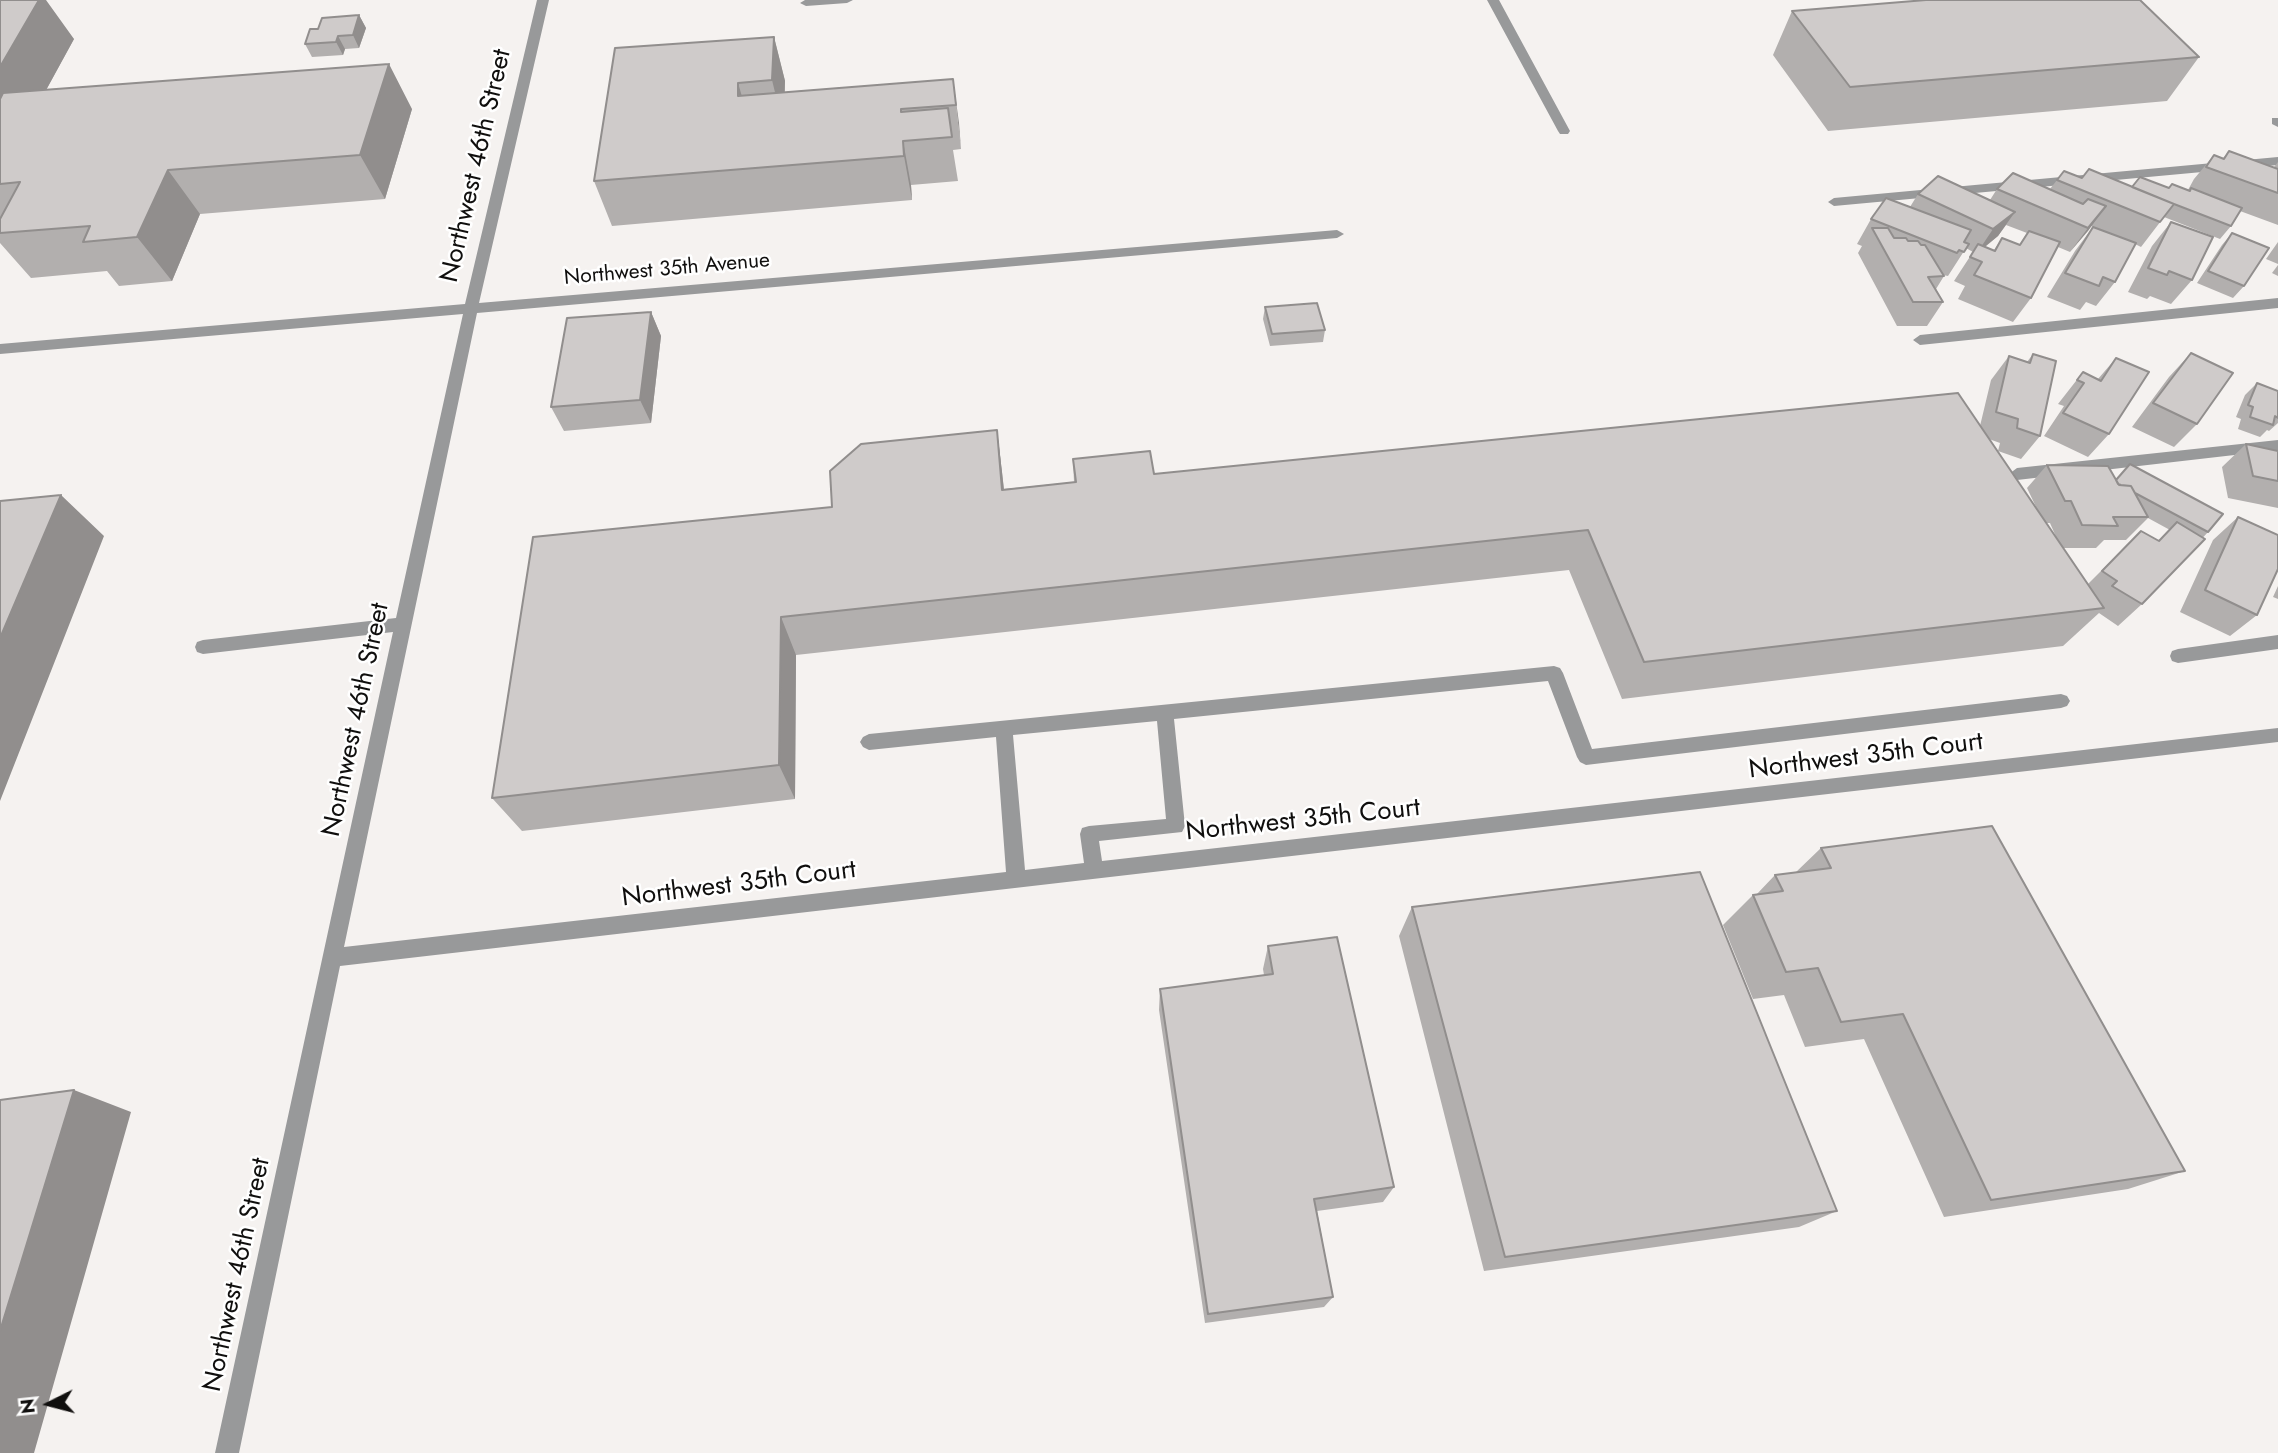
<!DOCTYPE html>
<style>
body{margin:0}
#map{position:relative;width:2278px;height:1453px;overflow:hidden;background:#f5f2f0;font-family:Jost,sans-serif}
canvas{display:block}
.north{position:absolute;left:14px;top:1369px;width:70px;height:70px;-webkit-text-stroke:5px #fff;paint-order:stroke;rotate:264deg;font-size:19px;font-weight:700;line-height:28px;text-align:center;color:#100f0e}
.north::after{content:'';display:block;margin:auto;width:24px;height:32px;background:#100f0e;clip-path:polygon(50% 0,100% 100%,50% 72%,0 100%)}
</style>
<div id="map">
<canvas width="2278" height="1453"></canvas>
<div class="north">N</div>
</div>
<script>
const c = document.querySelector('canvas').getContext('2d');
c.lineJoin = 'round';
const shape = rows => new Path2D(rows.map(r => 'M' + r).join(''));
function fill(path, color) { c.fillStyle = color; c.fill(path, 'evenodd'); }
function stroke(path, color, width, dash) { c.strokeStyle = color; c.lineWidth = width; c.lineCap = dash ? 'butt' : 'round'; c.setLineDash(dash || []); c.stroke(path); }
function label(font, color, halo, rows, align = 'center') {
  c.font = font + ' Jost,sans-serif'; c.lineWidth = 5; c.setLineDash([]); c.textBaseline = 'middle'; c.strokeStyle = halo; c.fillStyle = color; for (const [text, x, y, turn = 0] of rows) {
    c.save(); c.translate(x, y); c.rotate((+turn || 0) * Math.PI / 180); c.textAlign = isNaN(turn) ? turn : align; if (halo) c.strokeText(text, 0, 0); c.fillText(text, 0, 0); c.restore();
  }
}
const minor = shape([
 [537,0,549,0,479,303,1337,230,1344,234,1337,238,477,313,344,947,1006,872,996,737,869,750,863,747,860,742,863,737,869,734,1554,666,1560,668,1563,673,1592,749,2061,694,2067,696,2070,701,2067,706,2061,708,1586,765,1580,762,1577,757,1548,681,1174,719,1185,826,1182,832,1099,841,1102,861,2278,728,2278,742,340,966,239,1453,215,1453,393,632,203,654,197,652,195,647,197,642,203,640,396,618,463,314,0,354,0,344,465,304,537,0],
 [1157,721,1166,819,1089,826,1082,828,1080,834,1084,863,1025,870,1013,735,1157,721],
 [805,0,853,0,847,3,806,6,800,3,805,0],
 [1487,0,1499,0,1570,131,1568,134,1560,134,1558,131,1487,0],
 [2272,118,2278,118,2278,127,2272,124,2272,118],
 [2278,157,2278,165,1834,206,1828,202,1834,198,2278,157],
 [2278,298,2278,308,1920,345,1913,340,1920,335,2278,298],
 [2278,440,2278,450,2017,480,2009,474,2017,468,2278,440],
 [2278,635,2278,649,2178,663,2172,661,2170,656,2172,651,2178,649,2278,635]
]);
const wall = shape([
 [0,0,74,39,46,90,412,109,385,199,200,214,172,281,119,286,107,271,31,278,0,243],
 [1792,11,2199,57,2167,101,1828,131,1773,55],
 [359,15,366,28,359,48,345,49,343,55,312,57,305,44,318,29],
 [774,37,785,81,785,92,953,79,961,149,953,150,958,181,911,185,912,200,612,226,594,181],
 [2229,151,2274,167,2278,162,2278,225,2240,211,2231,226,2220,239,2164,217,2141,247,2135,244,2115,282,2096,306,2086,302,2080,310,2047,297,2075,251,2093,227,2103,231,2091,226,2070,252,2058,247,2031,298,2013,322,1958,299,1965,286,1954,281,1973,252,1966,248,1948,276,1943,275,1944,276,1936,289,1943,302,1927,326,1897,326,1858,253,1862,246,1857,244,1871,219,1910,207,1918,194,1990,200,1997,189,2050,189,2057,180,2082,178,2132,187,2169,188,2188,190,2194,179,2214,155,2223,158],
 [2006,225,2027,233,2019,245,2002,238,1994,250,1985,247,1998,236],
 [2171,222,2192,280,2171,304,2150,296,2147,299,2128,292,2152,246],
 [2232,233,2244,286,2233,298,2197,283,2222,245],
 [2278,242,2278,264,2266,259],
 [2278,265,2278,276,2272,273],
 [1265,307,1325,330,1323,342,1270,346,1263,319],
 [651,312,661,336,651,423,564,431,551,407],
 [2191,353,2197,424,2174,447,2132,427,2169,377],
 [2033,354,2040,436,2021,459,1998,451,2000,443,1989,439,2038,511,2027,488,2047,465,2116,479,2130,464,2208,532,2142,604,2118,626,2099,613,2063,646,1622,699,1569,570,796,655,795,799,522,831,492,798,832,507,997,430,1004,489,1074,482,1073,459,1154,474,1980,426,1991,380,2009,356,2027,362],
 [2148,518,2170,530,2158,541,2141,531,2088,584,2063,548,2096,548,2104,540,2126,540],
 [2046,523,2050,523,2057,539],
 [2116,358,2109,434,2088,457,2044,436,2064,406,2058,404,2083,372,2098,379],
 [2257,383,2278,391,2278,423,2269,431,2267,430,2260,437,2238,429,2241,419,2236,417,2245,395],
 [2246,444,2278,451,2278,508,2228,498,2222,467],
 [2238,517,2257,615,2230,636,2180,612,2213,540],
 [2278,586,2278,599,2273,597],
 [1821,848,2185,1171,2128,1189,1944,1217,1864,1039,1805,1047,1784,995,1753,999,1723,925,1753,895,1756,895,1775,875,1795,873],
 [1412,907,1837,1211,1799,1227,1484,1271,1399,936],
 [1268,946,1394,1187,1383,1202,1317,1211,1333,1297,1324,1307,1205,1323,1159,1010,1160,989,1264,975,1263,969]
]);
const shadedWall = shape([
 [39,0,46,0,74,39,21,136,0,184,0,67],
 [359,15,366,28,359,48,353,35],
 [338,36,345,49,343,55,336,42],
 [774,37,785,81,783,125,772,80],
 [389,64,412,109,385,199,360,155],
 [953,79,959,123,961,149,956,105],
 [738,83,751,127,738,96],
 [903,141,911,185,912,200,904,156],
 [168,170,200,214,172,281,137,237],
 [2106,206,2088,231,2070,252,2088,228],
 [2015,212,1998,236,1977,253,1993,229],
 [651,312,661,336,651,423,640,400],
 [997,430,1002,472,1008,530,1002,490],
 [61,495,104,536,0,801,0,638],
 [781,617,796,655,795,799,779,765],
 [74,1090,131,1112,34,1453,0,1453,0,1331]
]);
const building = shape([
 [0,0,39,0,0,67,0,0],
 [1926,0,2140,0,2199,57,1850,87,1792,11,1926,0],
 [359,15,353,35,338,36,336,42,305,44,310,29,318,29,322,18,359,15],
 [774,37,772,80,738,83,738,96,953,79,956,105,901,109,901,112,948,108,952,137,903,141,904,156,594,181,615,48,774,37],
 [389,64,360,155,168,170,137,237,83,242,90,226,0,233,0,219,20,182,0,184,0,99,3,93,389,64],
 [2229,151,2278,169,2278,193,2206,167,2214,155,2224,159,2229,151],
 [2089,169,2174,204,2160,222,2057,180,2064,171,2082,178,2089,169],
 [2013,173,2083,204,2088,199,2106,206,2088,228,1997,189,2013,173],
 [1938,176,2015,212,1993,229,1918,194,1938,176],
 [2140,177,2169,188,2172,184,2190,191,2191,188,2242,208,2231,226,2174,204,2132,187,2140,177],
 [1886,198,1971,230,1964,242,1969,244,1964,252,1959,250,1957,253,1871,219,1886,198],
 [2171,222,2213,237,2192,280,2169,271,2167,275,2148,268,2171,222],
 [2093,227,2136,243,2115,282,2103,277,2099,286,2065,273,2093,227],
 [1872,228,1888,228,1894,238,1906,238,1908,241,1918,241,1921,245,1925,245,1944,276,1928,277,1943,302,1913,302,1872,228],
 [2029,231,2060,242,2031,298,1974,275,1982,262,1970,257,1978,244,1995,251,2002,238,2020,245,2029,231],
 [2232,233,2269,248,2244,286,2208,271,2232,233],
 [1317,303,1325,330,1272,334,1265,307,1317,303],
 [651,312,640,400,551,407,567,318,651,312],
 [2191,353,2233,373,2197,424,2153,403,2191,353],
 [2033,354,2056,361,2040,436,2017,428,2018,419,1996,412,2009,356,2030,363,2033,354],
 [2116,358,2149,372,2109,434,2063,413,2084,383,2077,380,2083,372,2101,381,2116,358],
 [2257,383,2278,391,2278,418,2275,416,2273,425,2250,417,2253,407,2248,405,2257,383],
 [1958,393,2104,608,1644,662,1588,530,781,617,779,765,492,798,533,537,832,507,830,471,861,444,997,430,1002,490,1076,482,1073,459,1150,451,1154,474,1958,393],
 [2246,444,2278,451,2278,481,2253,476,2246,444],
 [2130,464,2223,514,2208,532,2135,493,2131,486,2121,485,2118,484,2116,480,2130,464],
 [2047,465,2108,466,2119,485,2131,486,2148,517,2113,517,2118,526,2082,525,2071,501,2065,501,2047,465],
 [61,495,0,638,0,501,61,495],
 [2238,517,2278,535,2278,569,2257,615,2205,590,2238,517],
 [2177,522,2205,539,2142,604,2112,586,2117,581,2102,571,2141,531,2159,541,2177,522],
 [1992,826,2185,1171,1991,1200,1903,1014,1841,1022,1818,968,1786,972,1753,895,1783,891,1775,875,1831,868,1821,848,1992,826],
 [1700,872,1837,1211,1505,1257,1412,907,1700,872],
 [1337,937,1394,1187,1314,1199,1333,1297,1208,1314,1160,989,1273,974,1268,946,1337,937],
 [74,1090,0,1331,0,1100,74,1090]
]);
const farStreetnames = [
 ["Northwest 35th Avenue",667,270,-5]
];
const streetNames = [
 ["Northwest 46th Street",477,166,-77],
 ["Northwest 46th Street",357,720,-78],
 ["Northwest 35th Court",1866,757,-7],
 ["Northwest 35th Court",1303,821,-6],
 ["Northwest 35th Court",739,885,-7],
 ["Northwest 46th Street",238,1275,-78]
];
fill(minor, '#98999a');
fill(wall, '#b2afae');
fill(shadedWall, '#918e8d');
fill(building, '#cfcbca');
stroke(building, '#918e8d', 2);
label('21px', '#100f0e', '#fff', farStreetnames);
label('26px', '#100f0e', '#fff', streetNames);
</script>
